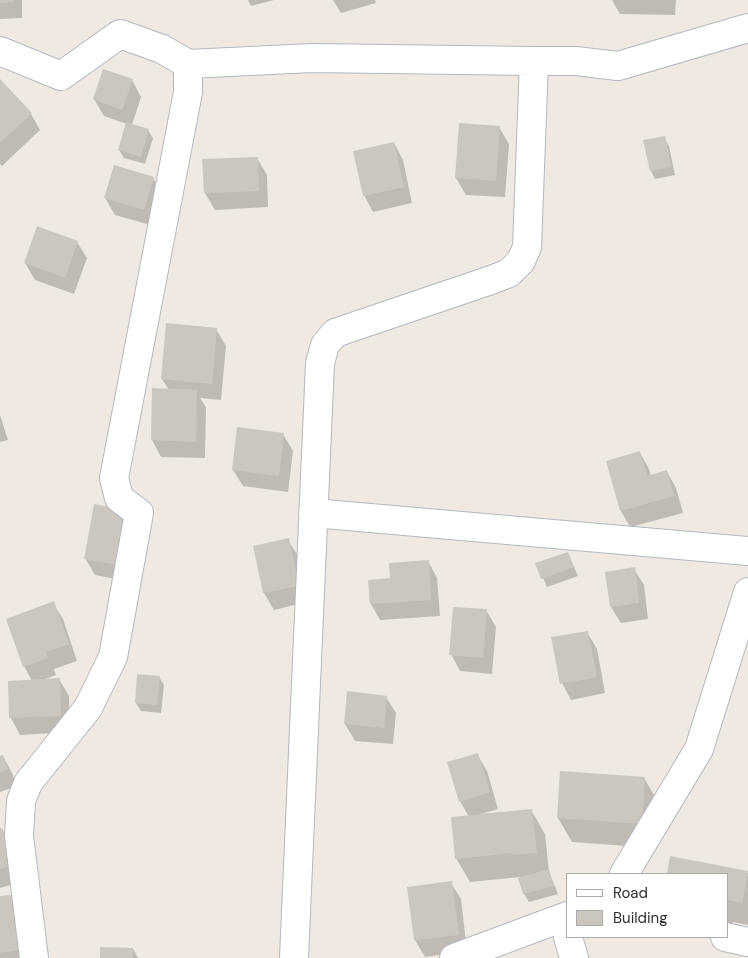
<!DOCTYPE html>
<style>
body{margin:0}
#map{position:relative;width:748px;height:958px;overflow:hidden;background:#efe9e1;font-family:"DM Sans",sans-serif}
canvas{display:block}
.legend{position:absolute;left:566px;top:873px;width:162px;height:65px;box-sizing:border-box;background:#fff;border:1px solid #ababab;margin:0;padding:6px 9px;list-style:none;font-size:15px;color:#2e2e2e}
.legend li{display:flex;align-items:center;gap:10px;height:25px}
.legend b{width:25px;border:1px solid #ababab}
</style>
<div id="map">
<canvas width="748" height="958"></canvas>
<ul class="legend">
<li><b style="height:6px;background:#fff"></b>Road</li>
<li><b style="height:14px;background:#cbc7bf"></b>Building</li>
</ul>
</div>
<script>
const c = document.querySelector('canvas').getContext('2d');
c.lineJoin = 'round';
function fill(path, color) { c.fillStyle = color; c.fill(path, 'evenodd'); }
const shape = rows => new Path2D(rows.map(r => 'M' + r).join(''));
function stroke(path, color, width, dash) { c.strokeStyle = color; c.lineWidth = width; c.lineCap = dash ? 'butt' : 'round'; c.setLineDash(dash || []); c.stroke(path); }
const shadow = shape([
 [0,0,22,0,22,18,0,19],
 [248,0,274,0,251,6],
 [333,0,375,0,376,3,341,13],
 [612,0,676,0,675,15,620,14],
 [0,80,31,114,40,130,2,166,0,164],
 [132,80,141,97,132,125,148,130,153,138,145,164,124,158,119,150,127,124,104,116,94,99],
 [499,127,509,144,505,197,466,195,456,178],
 [664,138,669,146,675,175,655,179,651,171,645,141],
 [394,143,403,160,412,203,373,212,364,195],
 [257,158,267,175,268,207,215,210,205,193,204,160],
 [153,178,163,194,154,226,115,215,105,198],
 [77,242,87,258,74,294,35,280,25,263],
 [216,329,226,346,221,400,200,398,206,407,205,458,161,457,152,440,153,389,169,390,162,379],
 [0,415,8,440,0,442],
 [283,434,293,451,288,492,243,486,233,470],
 [640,453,649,469,651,476,667,472,676,488,683,513,630,527,621,511],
 [95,506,132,582,95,575,85,558],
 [288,540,298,556,307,602,274,610,264,593,255,547],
 [568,553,578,576,547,587,537,564],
 [428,561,437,578,440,616,380,620,371,604],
 [634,569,644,585,648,619,621,623,611,607,606,573],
 [53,603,63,619,77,661,54,669,56,675,43,680,59,679,69,696,70,732,20,735,11,718,9,682,32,681,24,666],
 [486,610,496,627,492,674,460,671,451,654],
 [587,632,597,649,605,693,571,700,562,683],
 [159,677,164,685,161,713,141,711,136,703],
 [386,697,396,713,393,744,355,741,345,724],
 [477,754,487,771,498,809,481,814,531,810,545,834,549,872,558,894,529,902,524,894,520,877,470,882,456,858,469,817,460,801],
 [3,756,12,773,17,786,0,792,0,757],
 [644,778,658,802,655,848,572,842,558,818],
 [2,829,11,846,21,882,0,888,0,830],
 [671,858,748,873,748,925,733,922,729,940,727,937,727,874,668,874],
 [451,883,461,899,467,951,425,957,415,940,408,888],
 [0,898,35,958,0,958],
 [133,949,138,958,101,958]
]);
const building = shape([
 [0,0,13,0,13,2,0,3],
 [103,69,133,79,122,110,93,99],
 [0,79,32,113,0,143],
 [126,122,149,129,141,157,118,150],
 [459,123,500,126,496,181,455,178],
 [665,136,671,167,650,171,643,140],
 [394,142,404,187,363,196,353,151],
 [258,157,259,191,204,193,202,159],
 [114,165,154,177,144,210,104,198],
 [37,226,78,241,65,278,24,263],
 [166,323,217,328,212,384,161,379],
 [152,388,197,390,196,442,151,440],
 [237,427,284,433,279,476,232,470],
 [640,451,647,476,667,470,674,496,620,511,606,461],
 [94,504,132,511,123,566,84,559],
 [289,538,299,586,263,593,253,546],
 [568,552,574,567,541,579,535,563],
 [429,560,431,600,370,604,368,580,390,578,389,563],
 [635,567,639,603,610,607,605,572],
 [54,601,69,644,46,652,48,658,23,667,6,619],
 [453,607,487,609,483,658,449,655],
 [588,631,597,677,560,684,551,637],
 [137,674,160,676,157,705,135,703],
 [60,678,61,716,9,718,8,681],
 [347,691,387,696,384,728,344,724],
 [478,753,490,792,459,802,447,762],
 [3,755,8,769,0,772,0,756],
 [560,771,645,777,642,824,557,818],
 [532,809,537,853,513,855,513,853,455,859,451,817],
 [0,828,2,828,13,865,0,869],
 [670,856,748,871,742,903,727,900,727,874,667,874],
 [549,869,554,886,523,894,518,878],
 [452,881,459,935,414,940,407,887],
 [20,894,27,949,0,953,0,896],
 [100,947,133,948,133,958,100,958]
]);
const minor = shape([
 [0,51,61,76,120,34,162,49,188,64,188,92,114,478,119,498,139,513,113,657,88,708,28,783,21,801,19,836,34,958],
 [188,64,312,58,534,61],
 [313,513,748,551],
 [624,874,699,749,748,592],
 [568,937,574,958],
 [725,937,748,942],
 [294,958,320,363,325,345,335,333,494,279,509,273,521,261,527,247,534,61,576,61,618,66,748,28],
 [454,958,567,916]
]);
fill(shadow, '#0003');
fill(building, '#cbc7bf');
stroke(minor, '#b4b7c1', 30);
stroke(minor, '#fff', 28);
</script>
